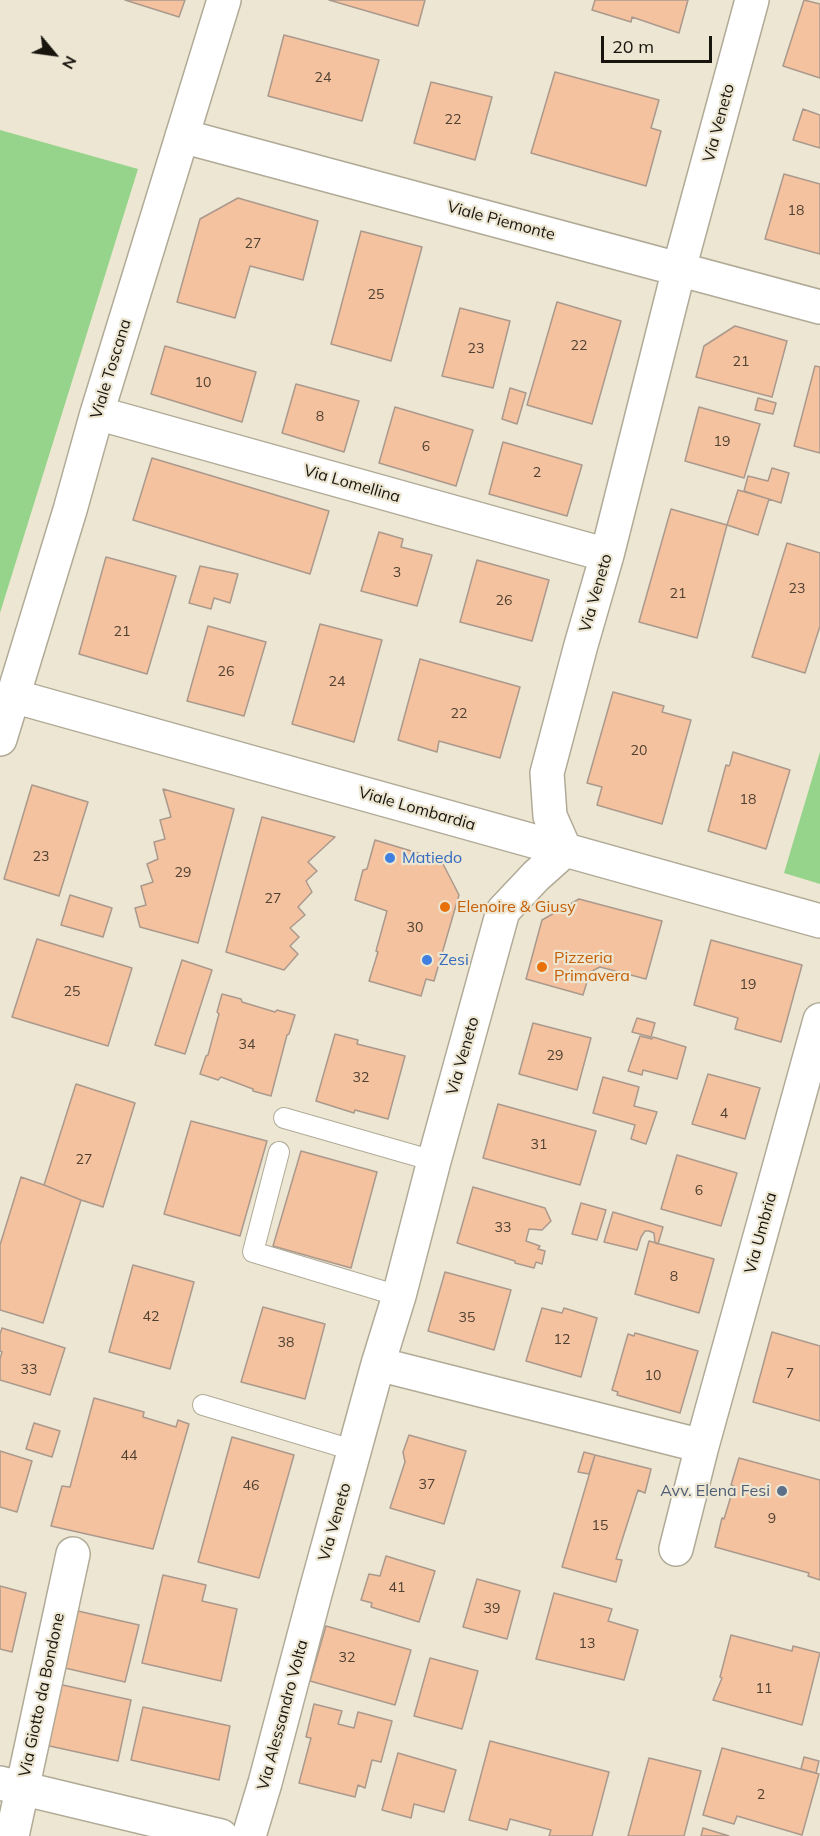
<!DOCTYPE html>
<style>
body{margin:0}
#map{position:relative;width:820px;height:1836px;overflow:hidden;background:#ece6d2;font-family:Mulish,sans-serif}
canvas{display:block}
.north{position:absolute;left:24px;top:24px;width:60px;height:60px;-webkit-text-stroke:4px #ece6d2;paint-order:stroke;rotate:119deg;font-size:16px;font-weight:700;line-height:24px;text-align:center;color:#18150e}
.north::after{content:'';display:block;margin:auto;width:21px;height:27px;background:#18150e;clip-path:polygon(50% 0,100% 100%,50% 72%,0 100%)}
.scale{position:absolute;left:601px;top:36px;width:111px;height:27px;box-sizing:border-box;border:3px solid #18150e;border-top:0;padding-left:8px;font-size:18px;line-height:21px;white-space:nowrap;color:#18150e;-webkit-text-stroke:4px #ece6d2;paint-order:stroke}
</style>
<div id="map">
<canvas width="820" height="1836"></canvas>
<div class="north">N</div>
<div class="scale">20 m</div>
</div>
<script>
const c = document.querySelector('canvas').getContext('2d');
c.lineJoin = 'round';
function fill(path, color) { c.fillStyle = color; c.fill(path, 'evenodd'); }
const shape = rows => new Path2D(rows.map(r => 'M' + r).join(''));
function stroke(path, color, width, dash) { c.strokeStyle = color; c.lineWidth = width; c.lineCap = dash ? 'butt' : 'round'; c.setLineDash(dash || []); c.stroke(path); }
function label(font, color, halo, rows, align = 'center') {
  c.font = font + ' Mulish,sans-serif'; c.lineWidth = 4.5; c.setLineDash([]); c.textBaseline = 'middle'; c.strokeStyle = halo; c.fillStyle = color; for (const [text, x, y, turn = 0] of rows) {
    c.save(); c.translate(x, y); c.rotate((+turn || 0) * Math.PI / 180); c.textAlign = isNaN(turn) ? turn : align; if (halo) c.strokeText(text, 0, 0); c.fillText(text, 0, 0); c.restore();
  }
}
const green = shape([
 [0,130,138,169,0,613],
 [820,752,820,884,784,873]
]);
const building = shape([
 [125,0,185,0,179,17,125,0],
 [329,0,425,0,418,26,329,0],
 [595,0,688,0,679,33,632,17,631,22,592,10,595,0],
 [804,0,820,4,820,78,783,66,804,0],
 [284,35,379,60,362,121,268,96,284,35],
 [555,72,659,100,651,128,661,131,646,186,531,153,555,72],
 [431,82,492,97,475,160,414,143,431,82],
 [803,109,820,115,820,148,793,140,803,109],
 [784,174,820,184,820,254,765,239,784,174],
 [238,198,318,221,303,280,250,266,235,318,177,302,200,219,238,198],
 [361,231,422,247,391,361,331,344,361,231],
 [557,302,621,321,592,424,527,405,557,302],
 [460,308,510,321,493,388,442,376,460,308],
 [735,326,787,341,772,397,696,377,704,346,735,326],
 [165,346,256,372,242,422,151,394,165,346],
 [815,366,820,367,820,453,794,446,815,366],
 [296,384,359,401,344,452,282,433,296,384],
 [510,388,526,393,517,424,502,419,510,388],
 [758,398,776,403,773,414,755,410,758,398],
 [395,407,473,430,456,486,379,463,395,407],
 [699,407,760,424,744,478,685,461,699,407],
 [503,442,582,465,567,516,489,494,503,442],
 [152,458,329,511,310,574,133,520,152,458],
 [772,468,789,473,781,503,744,491,748,476,768,481,772,468],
 [738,490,769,499,758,535,727,525,738,490],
 [671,509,727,525,697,638,639,622,671,509],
 [379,532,403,539,401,547,432,555,417,606,361,591,379,532],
 [787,543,820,553,820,626,805,673,752,657,787,543],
 [106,557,176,576,147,674,79,654,106,557],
 [477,560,549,580,532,641,460,622,477,560],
 [200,566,238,574,230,603,214,598,211,609,189,603,200,566],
 [320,624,382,640,354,742,292,724,320,624],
 [208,626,266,642,244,716,187,701,208,626],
 [420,659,520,687,500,758,439,741,437,752,398,740,420,659],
 [613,692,664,706,662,712,691,720,662,824,597,805,602,787,587,783,613,692],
 [733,752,790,770,766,849,708,831,726,765,729,766,730,764,733,752],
 [32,785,88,802,59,896,4,879,32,785],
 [163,789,234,809,198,943,140,927,135,908,146,905,141,886,153,882,147,864,158,859,154,842,165,839,160,820,171,817,163,789],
 [262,817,335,837,308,862,317,871,306,881,312,892,298,907,305,915,290,928,299,937,290,946,298,954,284,970,226,952,262,817],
 [375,840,441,860,459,895,434,981,426,979,421,996,369,981,378,952,376,951,387,911,355,900,363,870,367,869,375,840],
 [70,895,112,908,103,937,61,925,70,895],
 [579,899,662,921,646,979,600,967,590,972,583,995,526,979,542,920,579,899],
 [37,939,132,968,108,1046,12,1017,37,939],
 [711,940,802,965,781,1042,735,1029,738,1018,694,1005,711,940],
 [182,960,212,970,185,1054,155,1045,182,960],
 [222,994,241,999,242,1002,275,1012,277,1010,295,1015,289,1034,287,1035,271,1096,253,1091,253,1089,221,1077,218,1080,200,1074,206,1056,208,1055,219,1014,217,1012,222,994],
 [637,1018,655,1023,651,1037,632,1032,637,1018],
 [533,1023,591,1038,577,1090,519,1074,533,1023],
 [335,1034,358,1040,357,1044,405,1056,388,1119,355,1110,354,1113,316,1101,335,1034],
 [640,1036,652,1039,653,1037,686,1047,677,1079,643,1070,642,1075,628,1071,640,1036],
 [708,1074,760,1088,745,1139,692,1124,708,1074],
 [603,1077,639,1087,634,1106,657,1112,646,1144,631,1139,635,1125,593,1113,603,1077],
 [76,1084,135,1103,103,1207,81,1200,44,1185,76,1084],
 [498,1104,596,1131,580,1185,483,1158,498,1104],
 [191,1121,267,1141,240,1236,164,1214,191,1121],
 [301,1151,377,1172,351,1268,273,1246,301,1151],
 [677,1155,737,1173,721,1226,661,1209,677,1155],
 [21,1177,44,1185,81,1200,43,1323,0,1310,0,1245,21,1177],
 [473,1187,545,1208,551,1221,542,1230,529,1229,526,1241,540,1246,538,1249,545,1251,542,1264,536,1262,534,1268,515,1263,515,1261,457,1243,473,1187],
 [581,1203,606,1210,597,1240,572,1234,581,1203],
 [613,1212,663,1227,658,1244,655,1243,654,1233,649,1231,645,1231,641,1237,637,1250,604,1242,613,1212],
 [649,1241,714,1259,699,1313,635,1294,649,1241],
 [133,1265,194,1282,170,1369,109,1352,133,1265],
 [445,1272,511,1290,494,1350,428,1331,445,1272],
 [263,1307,325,1324,305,1399,241,1382,263,1307],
 [542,1308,562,1313,564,1308,597,1318,581,1377,526,1361,542,1308],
 [2,1328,65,1348,50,1395,0,1380,0,1359,2,1352,0,1351,0,1334,2,1328],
 [772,1332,820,1346,820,1421,753,1402,772,1332],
 [635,1333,698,1351,680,1413,617,1395,618,1392,612,1390,628,1334,634,1336,635,1333],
 [94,1398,144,1412,143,1417,176,1427,178,1420,189,1424,153,1549,51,1526,62,1486,70,1487,94,1398],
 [34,1423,60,1431,52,1457,26,1449,34,1423],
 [409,1435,466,1451,444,1524,390,1508,405,1462,403,1452,409,1435],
 [232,1437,294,1455,259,1578,198,1562,232,1437],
 [0,1451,32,1461,17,1512,0,1507,0,1451],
 [584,1452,595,1455,589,1474,578,1472,584,1452],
 [595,1455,651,1469,645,1493,638,1490,616,1559,622,1560,616,1582,562,1567,595,1455],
 [739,1458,820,1480,820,1580,808,1576,809,1573,715,1547,722,1518,724,1519,734,1486,731,1485,739,1458],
 [386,1556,435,1571,419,1622,371,1607,372,1603,361,1600,369,1574,380,1576,386,1556],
 [163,1575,206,1585,202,1601,237,1609,221,1681,142,1663,163,1575],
 [477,1579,520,1591,507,1639,463,1627,477,1579],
 [0,1586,26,1593,12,1652,0,1649,0,1586],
 [554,1593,612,1609,608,1621,638,1630,624,1680,536,1659,554,1593],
 [78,1611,139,1625,125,1682,65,1668,78,1611],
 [326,1626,411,1650,395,1705,310,1681,326,1626],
 [731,1635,792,1651,793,1646,820,1653,802,1725,713,1700,722,1678,720,1677,731,1635],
 [430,1658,478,1671,462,1729,414,1716,430,1658],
 [58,1684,131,1700,118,1761,45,1745,58,1684],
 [314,1704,342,1711,338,1724,354,1728,358,1712,392,1721,381,1762,372,1760,365,1788,358,1785,355,1797,299,1783,311,1738,306,1737,314,1704],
 [143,1707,230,1726,219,1780,131,1760,143,1707],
 [490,1741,609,1772,592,1836,549,1836,551,1830,510,1819,507,1830,469,1820,490,1741],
 [722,1748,819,1774,802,1835,737,1816,734,1824,703,1815,722,1748],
 [398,1753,456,1770,444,1812,414,1804,411,1818,382,1810,398,1753],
 [804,1757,819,1761,816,1773,801,1769,804,1757],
 [649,1758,701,1771,684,1836,628,1836,649,1758],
 [703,1828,729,1836,701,1836,703,1828]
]);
const service = shape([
 [284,1118,434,1161],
 [279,1152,253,1252,399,1296],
 [203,1405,356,1451]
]);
const minor = shape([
 [182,136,820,307],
 [97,413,607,555],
 [13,696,820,921],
 [0,739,70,510,97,413,224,0],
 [378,1364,702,1446,820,1020],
 [676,1549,702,1446],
 [0,1783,221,1836],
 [12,1836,73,1554],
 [249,1836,265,1783,315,1594,378,1364,399,1296,434,1161,503,911,536,876,565,850,550,816,547,773,581,645,607,555,679,269,752,0]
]);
const markers = [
 [390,858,6,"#3f7fe0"],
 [445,907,6,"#e8710a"],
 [427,960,6,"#3f7fe0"],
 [542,967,6,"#e8710a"],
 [782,1491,6,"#5c6f8a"]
];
const numberNames = [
 ["24",323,78],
 ["22",453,120],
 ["18",796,211],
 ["27",253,244],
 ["25",376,295],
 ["22",579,346],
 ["23",476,349],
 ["21",741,362],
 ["10",203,383],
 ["8",320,417],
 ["19",722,442],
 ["6",426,447],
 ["2",537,473],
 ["3",397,573],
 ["23",797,589],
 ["21",678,594],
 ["26",504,601],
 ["21",122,632],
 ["26",226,672],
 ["24",337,682],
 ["22",459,714],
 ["20",639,751],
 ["18",748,800],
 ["23",41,857],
 ["29",183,873],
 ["27",273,899],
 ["30",415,928],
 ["19",748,985],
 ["25",72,992],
 ["34",247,1045],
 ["29",555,1056],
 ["32",361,1078],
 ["4",724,1114],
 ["31",539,1145],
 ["27",84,1160],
 ["6",699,1191],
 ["33",503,1228],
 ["8",674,1277],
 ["42",151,1317],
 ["35",467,1318],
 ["12",562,1340],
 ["38",286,1343],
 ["33",29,1370],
 ["7",790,1374],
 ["10",653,1376],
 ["44",129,1456],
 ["37",427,1485],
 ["46",251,1486],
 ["9",772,1519],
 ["15",600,1526],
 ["41",397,1588],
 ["39",492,1609],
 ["13",587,1644],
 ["32",347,1658],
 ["11",764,1689],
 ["2",761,1795]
];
const streetNames = [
 ["Via Veneto",719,123,-75],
 ["Viale Piemonte",501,221,15],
 ["Viale Toscana",111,369,-73],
 ["Via Lomellina",352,484,16],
 ["Via Veneto",596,593,-74],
 ["Viale Lombardia",417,809,16],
 ["Via Veneto",463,1056,-74],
 ["Via Umbria",761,1233,-75],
 ["Via Veneto",335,1522,-74],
 ["Via Giotto da Bondone",42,1695,-78],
 ["Via Alessandro Volta",283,1715,-75]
];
const shopNames = [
 ["Matiedo",402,858],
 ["Zesi",439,960]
];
const foodNames = [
 ["Elenoire & Giusy",457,907],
 ["Pizzeria",554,958],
 ["Primavera",554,976]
];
const serviceNames = [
 ["Avv. Elena Fesi",770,1491]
];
fill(green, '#96d48b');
fill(building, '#f4c29e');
stroke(building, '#ab998d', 1.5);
stroke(service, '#b0aa97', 22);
stroke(minor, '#b0aa97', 36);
stroke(service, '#fff', 20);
stroke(minor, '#fff', 33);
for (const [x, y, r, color] of markers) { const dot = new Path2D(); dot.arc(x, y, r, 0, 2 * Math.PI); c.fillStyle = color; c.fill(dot); stroke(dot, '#ece6d2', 2); }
label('14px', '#4f4032', null, numberNames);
label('16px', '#18150e', '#ece6d2', streetNames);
label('16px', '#366cbe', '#ece6d2', shopNames, 'left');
label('16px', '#c56008', '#ece6d2', foodNames, 'left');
label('16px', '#4e5e75', '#ece6d2', serviceNames, 'right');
</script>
